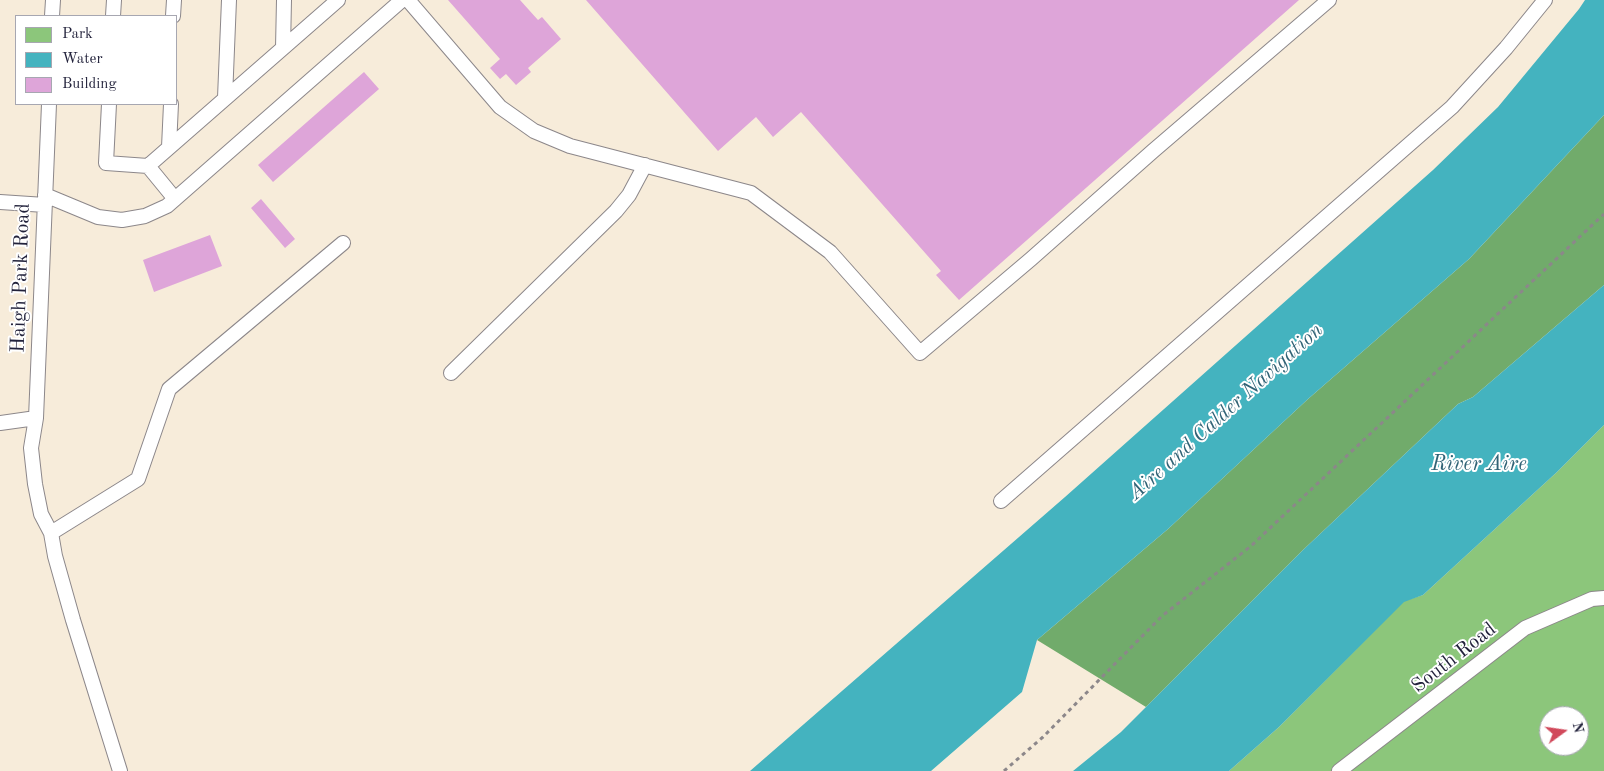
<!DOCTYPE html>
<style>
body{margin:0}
#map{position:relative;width:1604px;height:771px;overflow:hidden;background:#f7ecda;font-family:"Old Standard TT",serif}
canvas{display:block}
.legend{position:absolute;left:15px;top:15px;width:162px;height:90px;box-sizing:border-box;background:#fff;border:1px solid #a7a7b1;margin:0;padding:6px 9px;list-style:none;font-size:15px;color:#22223b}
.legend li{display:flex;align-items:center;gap:10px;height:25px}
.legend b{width:25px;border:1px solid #a7a7b1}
.north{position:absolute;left:1539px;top:706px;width:50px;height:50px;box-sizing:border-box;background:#fff;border:1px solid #a7a7b1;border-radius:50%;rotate:76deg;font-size:14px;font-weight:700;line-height:20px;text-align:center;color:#22223b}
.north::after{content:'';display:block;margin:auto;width:18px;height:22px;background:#d1495b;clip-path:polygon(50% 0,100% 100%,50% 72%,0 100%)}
</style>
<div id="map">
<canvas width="1604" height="771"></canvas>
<ul class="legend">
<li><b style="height:14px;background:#8cc67b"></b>Park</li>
<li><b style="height:14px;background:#44b3bf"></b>Water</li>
<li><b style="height:14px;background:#dea5d9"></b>Building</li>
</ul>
<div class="north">N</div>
</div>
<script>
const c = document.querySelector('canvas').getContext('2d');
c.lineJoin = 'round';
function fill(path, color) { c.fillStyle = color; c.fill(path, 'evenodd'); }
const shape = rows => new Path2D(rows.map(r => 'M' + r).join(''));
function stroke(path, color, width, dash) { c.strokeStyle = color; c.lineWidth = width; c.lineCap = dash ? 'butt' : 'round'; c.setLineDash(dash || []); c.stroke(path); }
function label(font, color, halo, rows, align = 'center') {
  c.font = font + ' "Old Standard TT",serif'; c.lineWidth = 4; c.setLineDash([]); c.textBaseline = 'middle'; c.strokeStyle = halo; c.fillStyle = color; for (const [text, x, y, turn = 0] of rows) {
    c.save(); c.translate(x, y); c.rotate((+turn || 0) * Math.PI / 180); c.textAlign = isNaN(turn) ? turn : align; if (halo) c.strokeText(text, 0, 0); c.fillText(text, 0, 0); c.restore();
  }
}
const green = shape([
 [1604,425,1604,771,1229,771,1279,727,1404,601,1423,595,1557,472],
 [1549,716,1579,716,1579,746,1549,746]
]);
const forest = shape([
 [1604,115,1604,285,1473,397,1458,404,1303,550,1146,707,1037,640,1168,529,1308,399,1469,259]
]);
const water = shape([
 [1585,0,1604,0,1604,115,1469,259,1308,399,1168,529,1037,640,1022,692,931,771,750,771,1065,497,1433,170,1498,107,1579,9],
 [1604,285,1604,425,1557,472,1423,595,1404,602,1279,727,1229,771,1073,771,1121,732,1303,550,1458,404,1473,397]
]);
const building = shape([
 [448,0,520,0,538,20,542,17,561,39,528,68,531,72,516,85,506,74,500,79,490,68,500,59],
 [586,0,1299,0,959,300,936,275,941,271,801,112,773,137,756,117,718,151],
 [364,72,379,89,273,182,258,165],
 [261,199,295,239,285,248,251,208],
 [210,235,222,266,154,292,143,260]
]);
const path = shape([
 [1004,771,1043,737,1162,616,1251,546,1604,214]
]);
const service = shape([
 [408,0,500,107,534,131,570,146,751,193,830,252,920,353,1031,259,1153,151,1329,0],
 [52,16,53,0],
 [113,16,114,0],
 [173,16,174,0],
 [283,48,284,0],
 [225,98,229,0],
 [109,104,106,163,148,166,338,0],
 [169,147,171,104],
 [148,166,175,199],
 [45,195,98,217,122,220,145,216,167,206,402,0],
 [0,202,45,205],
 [451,373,616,211,629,195,645,165],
 [36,418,31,448,35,484,41,514,51,533,55,556,73,620,120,771],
 [0,423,36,418,49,104],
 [1001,501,1452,107,1506,48,1545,0],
 [51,533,138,479,169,389,343,243],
 [1339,771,1525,628,1592,599,1604,598]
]);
const streetNames = [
 ["Haigh Park Road",21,278,-88],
 ["South Road",1454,658,-38]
];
const waterNames = [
 ["Aire and Calder Navigation",1226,412,-42],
 ["River Aire",1479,464]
];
fill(green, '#8cc67b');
fill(forest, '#71ab6b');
fill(water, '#44b3bf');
fill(building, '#dea5d9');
stroke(service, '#8c878a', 16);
stroke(path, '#8c878a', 3, [4, 4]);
stroke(service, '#fff', 14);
label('20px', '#22223b', '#fff', streetNames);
label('italic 21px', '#316376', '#fff', waterNames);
</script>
